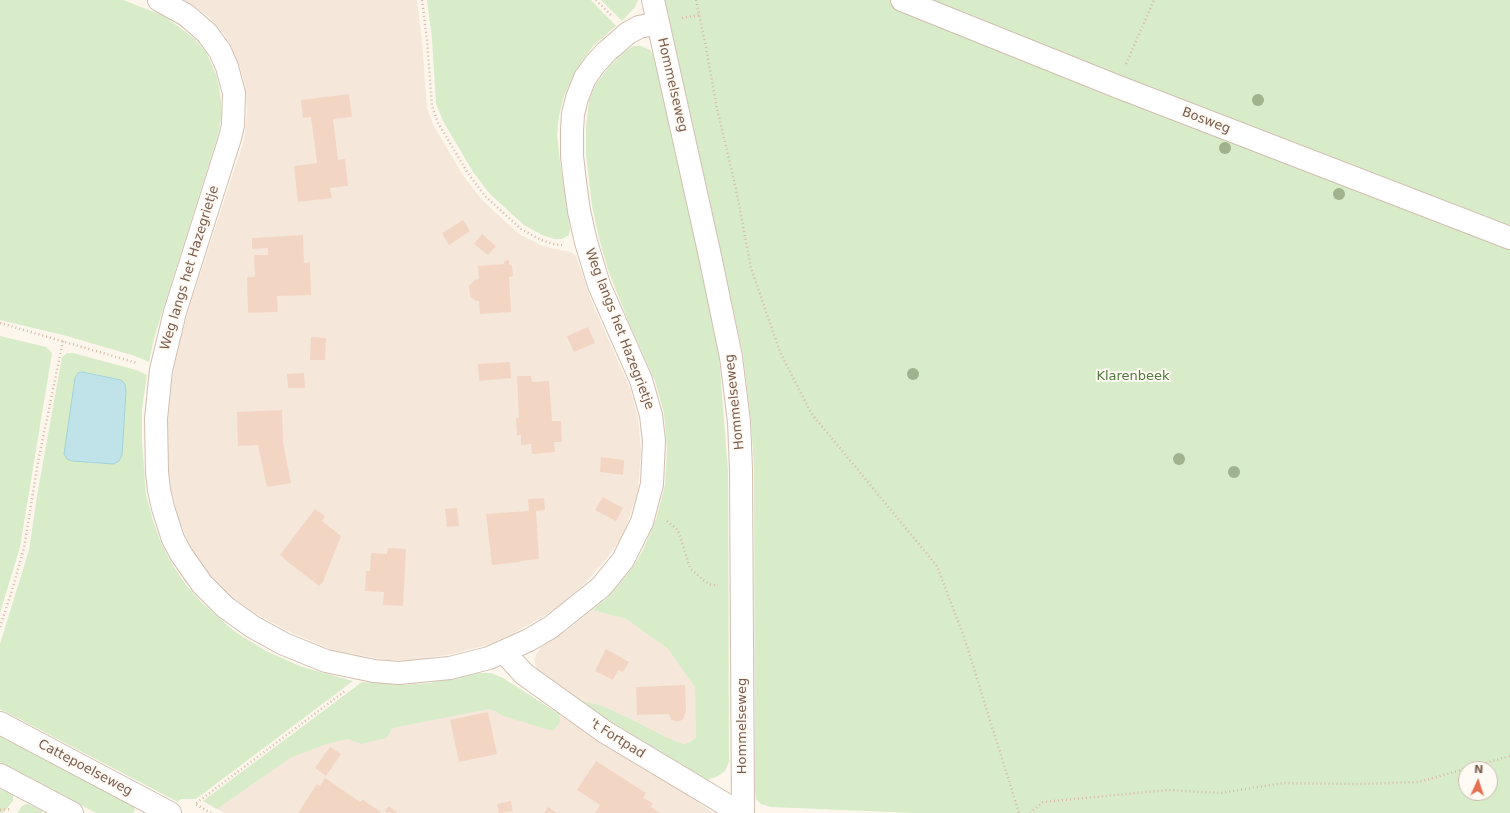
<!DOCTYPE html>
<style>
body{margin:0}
#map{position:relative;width:1510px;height:813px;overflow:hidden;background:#fdf6ec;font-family:"DejaVu Sans",sans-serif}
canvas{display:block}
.north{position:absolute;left:1458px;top:761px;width:40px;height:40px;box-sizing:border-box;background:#fffaf3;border:1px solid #cabbb1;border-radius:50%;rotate:3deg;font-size:11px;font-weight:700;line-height:16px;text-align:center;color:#7a5c4d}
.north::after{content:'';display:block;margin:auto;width:14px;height:18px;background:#e76f51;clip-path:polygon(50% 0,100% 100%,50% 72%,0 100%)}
</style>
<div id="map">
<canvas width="1510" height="813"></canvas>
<div class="north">N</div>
</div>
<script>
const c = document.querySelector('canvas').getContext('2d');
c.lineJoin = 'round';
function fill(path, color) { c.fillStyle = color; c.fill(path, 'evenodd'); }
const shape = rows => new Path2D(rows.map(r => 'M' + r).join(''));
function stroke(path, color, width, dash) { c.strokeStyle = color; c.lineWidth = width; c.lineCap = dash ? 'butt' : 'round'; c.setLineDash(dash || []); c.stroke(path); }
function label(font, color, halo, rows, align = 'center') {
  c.font = font + ' "DejaVu Sans",sans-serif'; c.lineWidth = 4; c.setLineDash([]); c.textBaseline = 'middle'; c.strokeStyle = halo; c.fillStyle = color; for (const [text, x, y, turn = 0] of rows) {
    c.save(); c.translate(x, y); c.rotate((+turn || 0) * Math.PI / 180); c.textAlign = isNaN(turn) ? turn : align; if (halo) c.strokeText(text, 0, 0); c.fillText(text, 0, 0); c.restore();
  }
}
const residential = shape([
 [184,0,417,0,422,41,427,108,434,126,464,177,482,200,519,234,541,245,550,248,571,252,576,256,591,300,631,391,638,419,641,451,638,491,624,534,604,562,581,587,562,604,542,617,514,633,490,644,453,654,413,660,388,660,334,651,288,631,253,612,231,596,210,576,191,548,179,521,171,490,167,461,168,421,172,380,178,347,191,302,244,140,247,112,245,85,241,70,230,44,223,33,208,16],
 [592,610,626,619,668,649,693,682,695,687,697,724,696,737,690,742,683,744,666,737,631,719,603,706,576,699,538,673,534,659,541,647,570,628],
 [479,674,503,679,689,796,713,813,224,813,203,801,362,682,404,685,434,683]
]);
const green = shape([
 [0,0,123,0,164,16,195,39,206,52,216,74,219,87,221,102,221,118,218,135,154,338,149,362,135,356,63,335,0,320],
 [427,0,591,0,616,26,594,45,584,58,574,74,564,96,559,116,557,135,560,162,570,229,569,235,562,239,554,239,542,235,524,225,490,194,473,172,443,121,436,104,432,39],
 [601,0,638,0,635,7,622,21],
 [665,0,1510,0,1510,813,915,813,771,807,761,804,756,799,755,790,754,468,751,420,743,354],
 [1466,769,1490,769,1490,793,1466,793],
 [634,46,641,46,650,50,655,58,700,259,719,356,728,470,729,762,725,771,718,776,707,780,694,775,576,699,603,706,631,719,666,737,683,744,690,742,696,737,695,687,668,649,626,619,592,610,607,598,621,582,632,568,642,552,656,519,665,485,667,448,664,413,655,381,629,323,608,270,599,238,592,206,586,154,586,127,589,101,596,84,608,68,625,51],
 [0,336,46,347,52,353,20,547,0,613],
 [67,353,73,353,136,370,147,375,142,409,142,441,146,494,153,521,161,543,173,566,186,585,202,603,234,631,266,651,302,667,353,681,196,799,181,799,178,802,0,709,0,644,29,550,37,496,62,357],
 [82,372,121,380,125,384,126,391,122,455,75,378,78,373],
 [478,673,491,673,503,678,559,714,560,722,553,731,503,716,495,711,488,709,392,728,387,738,361,744,348,739,326,744,290,758,217,809,203,801,362,682,403,685,429,683],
 [0,736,134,807,135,810,133,813,96,813,0,762],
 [0,789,13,795,13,801,3,813,0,813],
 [28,804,43,811,42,813,17,813,23,805]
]);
const water = shape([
 [82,372,121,380,125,384,126,391,122,455,119,461,114,464,72,461,67,459,64,454,75,378,78,373,82,372]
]);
const building = shape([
 [349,94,352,117,333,119,338,160,345,159,348,186,330,188,332,198,298,202,294,166,317,163,311,117,303,118,301,100],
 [463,220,470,231,449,245,442,233],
 [482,234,496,246,488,255,474,244],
 [303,235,304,263,310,262,311,295,277,296,278,312,248,313,247,277,255,277,254,255,268,255,268,248,252,249,252,238],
 [509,260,509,264,512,266,513,276,509,277,511,312,480,314,479,301,476,301,470,296,469,286,475,280,479,279,478,266,504,264,505,261],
 [588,327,595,343,574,352,567,336],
 [311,337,326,338,325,360,310,360],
 [510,362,511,378,479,381,478,364],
 [304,373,305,388,288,388,287,374],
 [517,376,531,376,532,382,549,381,552,421,561,421,562,442,554,442,555,452,532,454,531,444,521,445,521,435,517,435,516,418,519,418],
 [282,410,283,443,291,483,267,487,258,445,238,446,237,412],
 [601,457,624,460,623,475,600,472],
 [603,497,623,508,616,521,595,510],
 [544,498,545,510,536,511,539,559,520,561,520,562,492,565,486,514,529,511,528,499],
 [457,508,459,526,447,527,445,509],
 [315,509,325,516,322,521,341,536,323,582,319,586,284,559,284,558,280,555],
 [388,548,406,549,403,606,383,605,384,592,365,591,366,571,370,571,371,553,387,554],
 [606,649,629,662,623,672,618,670,613,680,595,671],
 [685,685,686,713,685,713,684,718,680,721,674,721,671,719,669,714,637,715,636,687],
 [488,712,497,754,459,762,450,720],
 [330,747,341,754,326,776,315,768],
 [596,761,646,793,643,798,653,803,651,807,660,813,595,813,600,805,577,790],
 [325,778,360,802,363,800,381,812,380,813,298,813,317,784,320,786],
 [511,801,513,811,499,813,497,804],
 [388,806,397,812,396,813,385,812],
 [548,807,557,813,544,813]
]);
const path = shape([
 [422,0,427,40,432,106,438,123,469,175,486,197,521,229,541,240,553,244,562,245],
 [596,0,611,15],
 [696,0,706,47,716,104,736,189,751,268,780,352,811,413,937,566,964,637,1019,813],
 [682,18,699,15],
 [1126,64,1154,0],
 [0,323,137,363],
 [667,521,678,530,690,568,703,580,711,585,718,585],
 [0,627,13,587,24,548,38,462,63,341],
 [0,810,11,809],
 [211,813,195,804,345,691],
 [1030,813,1043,802,1168,790,1221,793,1283,783,1358,784,1419,782,1510,756]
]);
const minor = shape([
 [159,0,186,15,207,33,220,51,227,67,234,93,233,125,230,138,175,312,161,370,156,419,157,472,159,490,163,508,173,539,181,554,202,584,225,607,253,627,284,644,326,661,374,671,399,673,450,668,489,658,529,640,551,627,601,587,623,560,642,522,652,484,654,441,651,415,641,380,599,285,586,242,579,211,575,182,572,156,572,130,573,114,577,98,585,78,595,64,606,52,628,33,639,27,658,23],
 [653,0,710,256,731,357,739,422,741,469,743,813],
 [902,0,1116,86,1510,238],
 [504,652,524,674,605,732,740,813]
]);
const tertiary = shape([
 [0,723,170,813],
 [0,775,72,813]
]);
const trees = [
 [1258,100],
 [1225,148],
 [1339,194],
 [913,374],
 [1179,459],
 [1234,472]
];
const streetNames = [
 ["Hommelseweg",672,85,77],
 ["Bosweg",1206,121,21],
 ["Weg langs het Hazegrietje",190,268,-73],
 ["Weg langs het Hazegrietje",619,329,69],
 ["Hommelseweg",735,402,-96],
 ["Hommelseweg",743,726,-90],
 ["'t Fortpad",617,739,32],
 ["Cattepoelseweg",85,768,28]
];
const parkNames = [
 ["Klarenbeek",1133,377]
];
fill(residential, '#f5e8da');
fill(green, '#d8ecc9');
fill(water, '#bfe3e8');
stroke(water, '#a5d3da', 1);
fill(building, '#f3d5c3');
stroke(minor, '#d1beb0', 24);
stroke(tertiary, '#d1beb0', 24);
stroke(path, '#d9b8a5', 2.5, [1, 3]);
stroke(minor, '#fff', 22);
stroke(tertiary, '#fff', 22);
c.fillStyle = '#a0b28e';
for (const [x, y] of trees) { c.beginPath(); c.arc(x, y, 6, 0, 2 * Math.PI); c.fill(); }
label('13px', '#7a5c4d', '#fffaf3', streetNames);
label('13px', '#537a41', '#fffaf3', parkNames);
</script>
